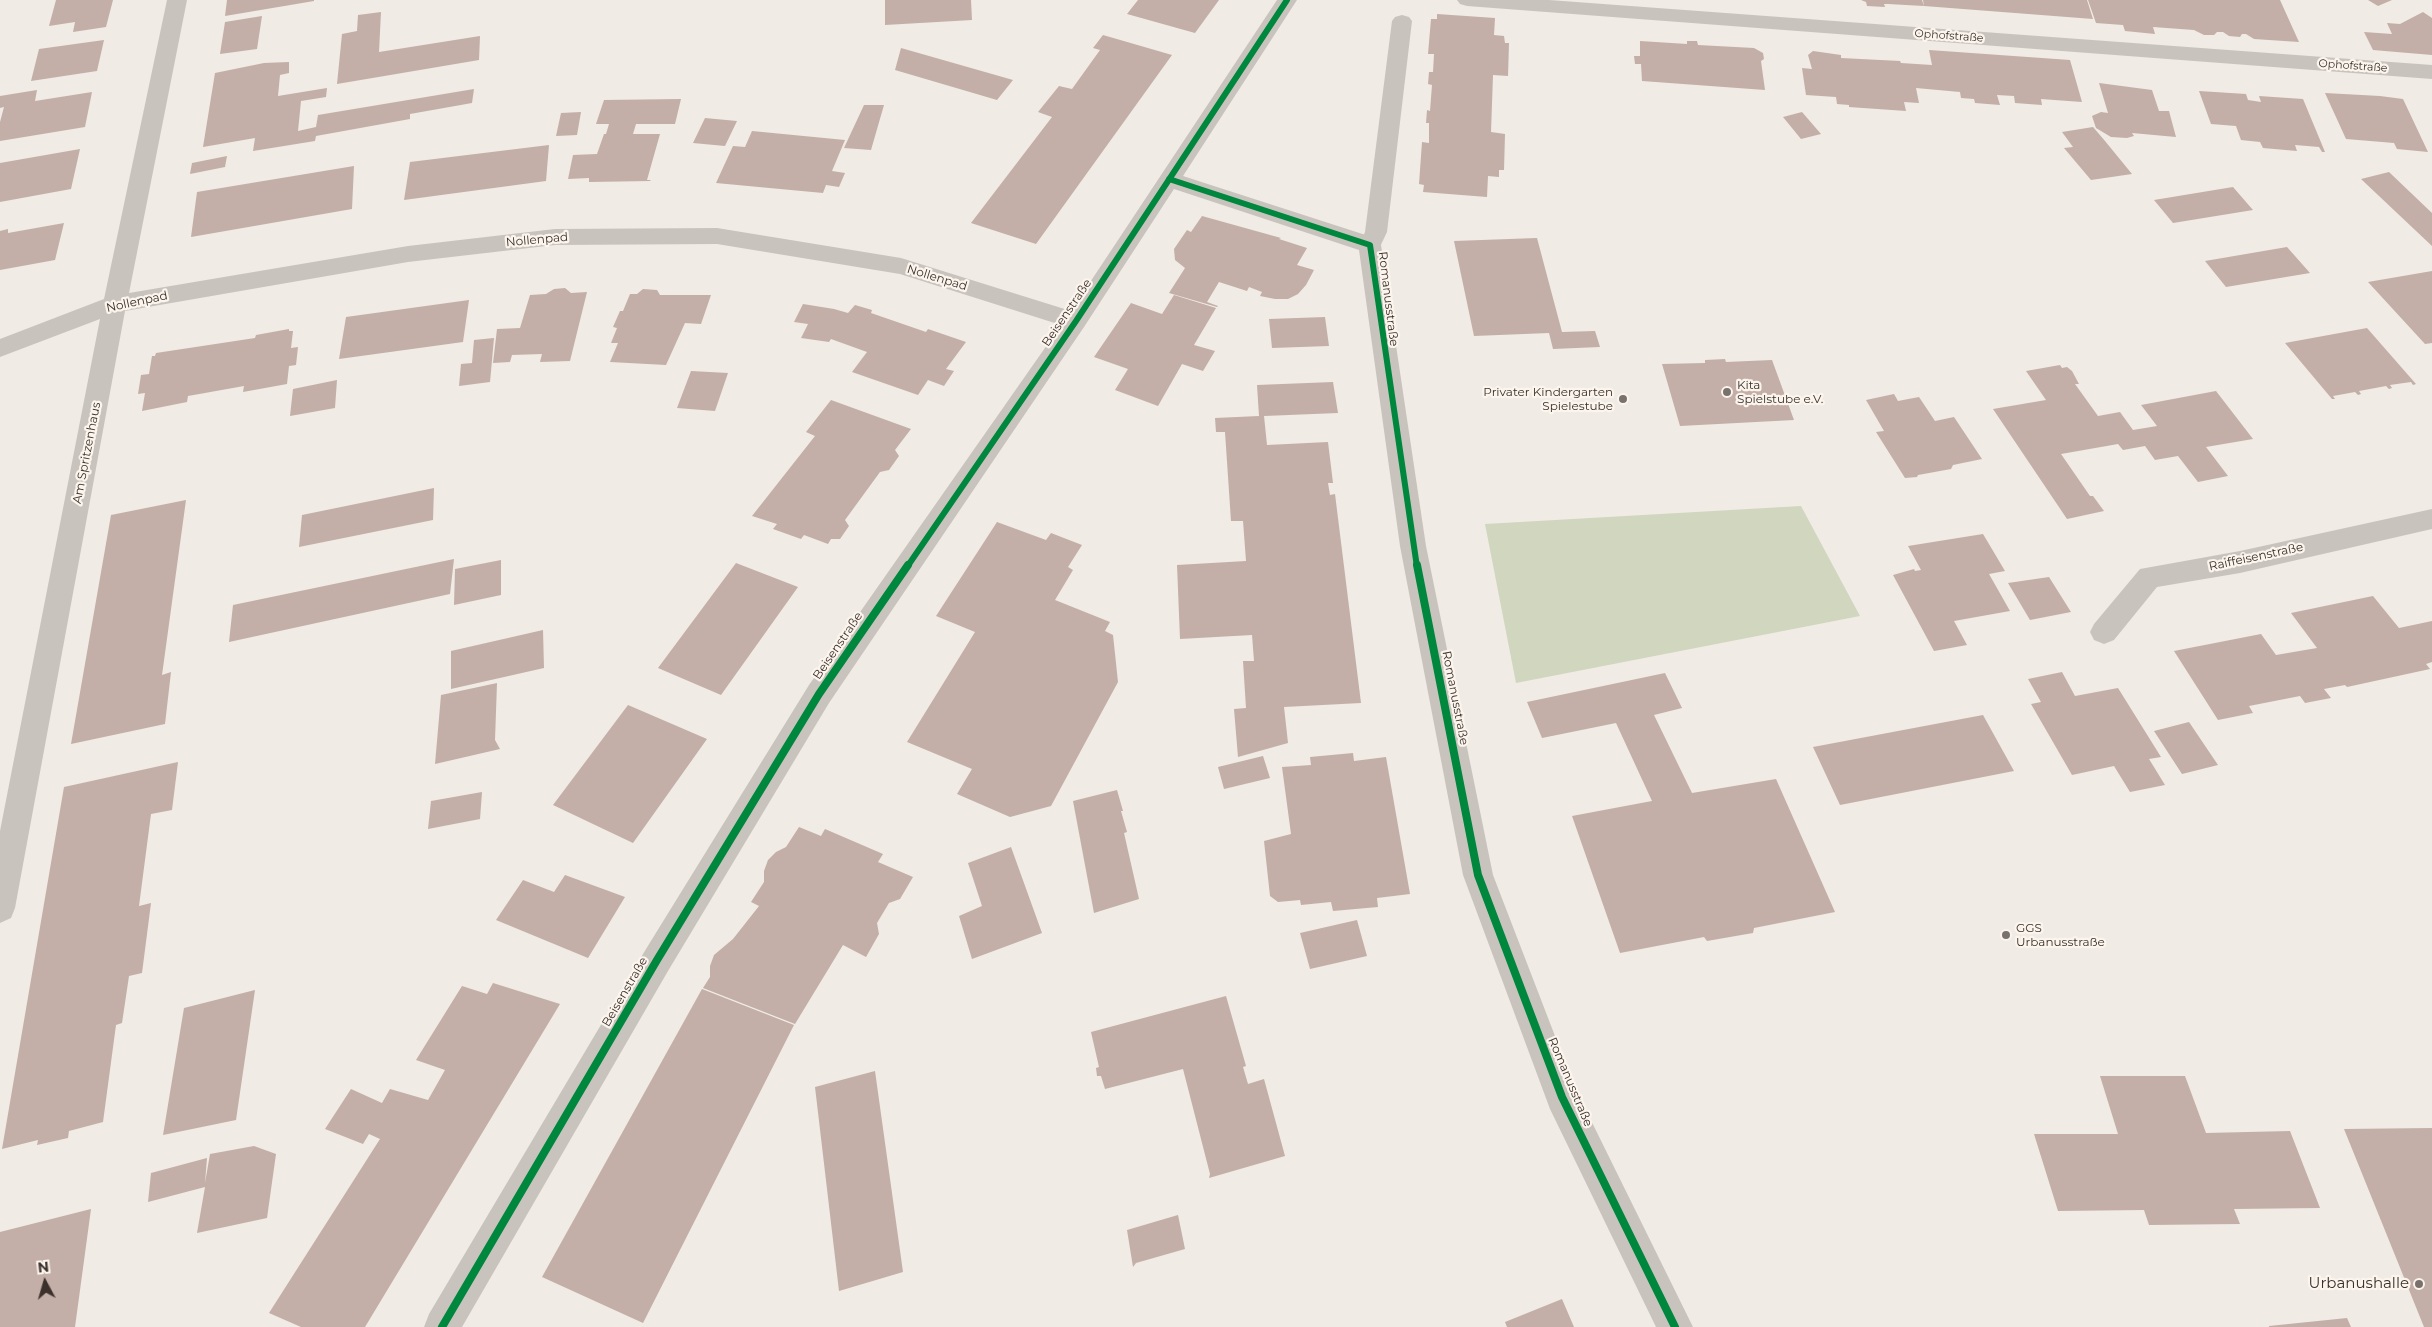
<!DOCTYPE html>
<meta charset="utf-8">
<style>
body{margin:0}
#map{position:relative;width:2432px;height:1327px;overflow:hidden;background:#f0ebe5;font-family:Montserrat,sans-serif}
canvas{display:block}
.north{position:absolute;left:20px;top:1257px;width:50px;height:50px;-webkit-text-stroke:4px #fbf5ee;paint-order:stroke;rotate:354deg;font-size:14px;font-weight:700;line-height:20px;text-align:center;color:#3b302b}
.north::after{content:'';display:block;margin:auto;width:18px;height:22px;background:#3b302b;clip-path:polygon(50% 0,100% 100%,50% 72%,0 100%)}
</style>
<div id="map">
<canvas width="2432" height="1327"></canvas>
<div class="north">N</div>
</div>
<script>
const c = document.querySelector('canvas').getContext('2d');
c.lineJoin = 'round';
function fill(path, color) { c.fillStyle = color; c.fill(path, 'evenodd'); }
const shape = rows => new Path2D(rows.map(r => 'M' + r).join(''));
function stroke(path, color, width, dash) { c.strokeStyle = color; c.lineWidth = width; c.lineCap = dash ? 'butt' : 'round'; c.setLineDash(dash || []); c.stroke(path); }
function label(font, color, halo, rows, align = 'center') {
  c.font = font + ' Montserrat,sans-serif'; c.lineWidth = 4.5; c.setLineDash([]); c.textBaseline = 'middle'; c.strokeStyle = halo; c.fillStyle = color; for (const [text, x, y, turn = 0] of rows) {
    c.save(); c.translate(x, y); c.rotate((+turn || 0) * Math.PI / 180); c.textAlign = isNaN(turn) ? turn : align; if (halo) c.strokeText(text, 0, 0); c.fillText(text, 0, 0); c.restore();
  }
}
const green = shape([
 [1801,506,1860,616,1516,683,1485,524]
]);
const building = shape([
 [56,0,113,0,106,27,73,32,75,22,49,26],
 [227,0,314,0,314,1,225,16],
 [885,0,971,0,972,20,885,25],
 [1138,0,1219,0,1195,33,1127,14],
 [1861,0,1922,0,1924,6,1888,4,1884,4,1885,7,1867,6,1866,2],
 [1923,0,2087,0,2093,19,1924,6],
 [2088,0,2280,0,2299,42,2254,39,2246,34,2242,34,2240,37,2229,36,2223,32,2217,32,2214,35,2204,35,2194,30,2153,27,2155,34,2125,31,2123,25,2096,23],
 [2368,0,2392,0,2378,6],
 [381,12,379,52,480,36,479,60,337,84,342,34,357,31,358,15],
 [2423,12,2432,18,2432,55,2373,50,2364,32,2392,34,2387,23,2400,24],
 [1437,14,1495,18,1494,35,1504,36,1505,43,1509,43,1508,76,1493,75,1491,132,1505,134,1504,170,1499,170,1499,177,1488,176,1487,197,1423,192,1424,185,1419,184,1422,142,1429,143,1429,123,1426,123,1427,110,1430,111,1432,85,1428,84,1429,72,1433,72,1434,54,1428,54,1431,19,1437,19],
 [262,16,257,49,220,54,225,22],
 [1103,35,1172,55,1036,244,971,223,1052,117,1038,112,1059,86,1072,89,1100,50,1093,48],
 [104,40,97,71,31,81,39,49],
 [1640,41,1687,44,1687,41,1697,41,1698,45,1754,48,1763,53,1764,59,1761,61,1765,90,1642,81,1641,64,1635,64,1634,56,1640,56],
 [901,48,1013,80,997,100,895,70],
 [1929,50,2070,60,2082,102,2041,99,2042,105,2015,103,2014,96,1997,95,2000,105,1975,103,1974,99,1961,98,1960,92,1916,88,1919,103,1904,102,1906,111,1849,107,1849,105,1837,104,1836,97,1806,95,1802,68,1812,69,1808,55,1813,51,1841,55,1841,58,1900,61,1901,63,1932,65],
 [289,62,289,73,280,75,278,96,327,88,326,97,301,101,298,131,316,127,318,115,474,89,472,103,410,114,410,119,316,136,315,141,253,151,255,138,203,147,215,73,264,63],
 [2099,83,2152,90,2159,111,2169,111,2176,137,2132,133,2134,136,2127,138,2111,137,2096,128,2092,116,2101,112,2108,113],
 [37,90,35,101,92,92,85,127,0,141,0,122,4,107,0,108,0,96],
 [2199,91,2246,94,2248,100,2261,102,2259,96,2303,99,2325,152,2322,152,2319,147,2295,145,2297,151,2263,148,2260,142,2241,140,2236,126,2211,124],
 [2325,93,2380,96,2403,99,2428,152,2397,149,2394,143,2346,139],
 [681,99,675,124,636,124,633,134,660,134,647,180,651,180,650,181,589,182,589,178,568,179,573,155,597,154,604,134,606,134,609,124,596,124,604,100],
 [864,105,884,105,871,150,844,148],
 [581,112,577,135,556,136,561,113],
 [1802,112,1821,134,1801,139,1783,117],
 [705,118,737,121,725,146,693,143],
 [2093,127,2105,141,2132,174,2091,180,2064,148,2073,147,2062,132],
 [752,131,845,140,832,171,845,173,839,187,826,185,823,193,716,183,733,146,745,147],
 [549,145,546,181,404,200,410,162],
 [80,149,71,189,0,202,0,163],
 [227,156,225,167,190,174,192,163],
 [354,166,352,209,191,237,197,192],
 [2389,172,2432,213,2432,246,2361,179],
 [2233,187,2253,210,2173,223,2154,200],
 [1202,216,1281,238,1279,239,1307,248,1297,265,1314,270,1306,285,1298,294,1288,299,1275,299,1260,296,1262,292,1249,287,1247,291,1219,282,1207,302,1218,306,1217,307,1169,293,1185,268,1175,260,1174,249,1187,230,1191,232],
 [64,223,55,260,0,270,0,231,8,229,8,233],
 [1537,238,1562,332,1595,331,1600,347,1553,349,1549,333,1474,336,1454,241],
 [2287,247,2310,273,2226,287,2205,261],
 [2432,271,2432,343,2425,344,2368,282],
 [565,288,571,293,587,292,570,361,540,362,542,354,512,355,510,362,493,363,497,329,520,328,530,295,546,294,554,289],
 [643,289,657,290,660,295,711,295,701,324,685,323,666,365,610,362,618,343,611,343,617,328,613,327,620,311,623,311,630,294,637,294],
 [1174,295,1216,308,1194,345,1215,351,1203,371,1182,364,1158,406,1115,390,1128,369,1094,357,1131,303,1162,314],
 [469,300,463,342,339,359,346,317],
 [803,304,834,309,848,313,855,305,872,310,871,313,926,332,928,329,966,342,946,369,954,371,944,386,928,380,918,395,852,372,867,352,831,339,829,342,801,338,808,324,794,322],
 [1325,317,1329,346,1272,348,1269,319],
 [2367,328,2416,384,2413,385,2411,382,2390,385,2392,388,2389,389,2386,386,2359,391,2361,394,2358,395,2355,392,2333,396,2335,399,2332,399,2285,343],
 [289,329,289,331,293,331,291,348,298,347,296,365,289,366,287,384,243,392,244,386,188,396,187,402,142,411,145,393,138,394,141,375,149,374,152,356,155,356,156,353,255,338,256,335],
 [494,338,490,382,459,386,461,364,472,363,474,340],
 [1725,359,1726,362,1772,360,1794,420,1680,426,1662,364,1705,363,1705,360],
 [2060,365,2062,368,2067,367,2072,371,2079,384,2075,384,2098,416,2120,412,2133,430,2157,426,2141,405,2216,391,2253,439,2206,447,2228,476,2198,482,2178,456,2155,460,2145,446,2123,450,2118,444,2061,454,2090,496,2093,496,2104,511,2067,519,1993,409,2046,400,2026,371],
 [691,371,728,373,715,411,677,408],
 [337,380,335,408,290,416,293,389],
 [1333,382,1338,413,1264,416,1267,445,1328,442,1333,483,1328,483,1330,495,1335,494,1361,703,1284,707,1288,743,1238,757,1234,709,1246,708,1243,661,1254,661,1252,635,1180,639,1177,565,1246,561,1243,521,1231,521,1225,432,1216,432,1215,418,1259,416,1257,385],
 [1894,394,1898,401,1919,397,1935,421,1954,417,1982,459,1953,465,1951,469,1918,475,1917,477,1905,478,1876,432,1884,431,1866,400],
 [831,400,911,429,895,450,899,456,889,470,880,472,845,520,849,526,840,539,831,539,828,544,804,535,801,539,773,529,777,524,752,516,815,436,806,432],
 [434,488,433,520,299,547,302,515],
 [186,500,162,675,171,672,165,724,71,744,111,515],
 [997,522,1046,540,1051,533,1082,545,1068,567,1073,570,1055,600,1110,622,1105,631,1113,635,1118,682,1051,806,1010,817,957,794,972,769,907,742,975,632,936,616],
 [1983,534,2005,571,1989,574,2010,611,1954,621,1967,645,1934,651,1893,575,1914,569,1915,571,1921,570,1908,546],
 [454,559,450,594,229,642,233,605],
 [501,560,501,595,454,605,455,569],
 [736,563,798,587,721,695,658,668],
 [2049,577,2071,612,2030,620,2008,583],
 [2373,596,2399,628,2432,621,2432,662,2426,664,2430,669,2347,687,2345,685,2324,689,2331,698,2305,703,2300,696,2249,706,2253,713,2218,720,2174,651,2261,634,2276,655,2317,648,2291,613],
 [543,630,544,668,451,689,451,651],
 [2062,672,2075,696,2118,688,2161,757,2149,759,2165,785,2130,792,2114,766,2072,775,2031,704,2041,702,2028,679],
 [1665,673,1682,708,1654,715,1692,793,1776,779,1835,912,1754,928,1753,933,1707,941,1704,937,1620,953,1572,816,1652,801,1616,723,1542,738,1527,702],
 [497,683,495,740,500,749,435,764,441,695],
 [628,705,707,739,633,843,553,805],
 [1983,715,2014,771,1840,805,1813,747],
 [2189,722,2218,765,2182,774,2154,731],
 [1353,753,1354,761,1386,757,1410,894,1377,898,1378,907,1333,911,1331,902,1301,905,1300,900,1278,902,1270,896,1264,841,1291,834,1282,767,1311,765,1310,757],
 [1263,756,1270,778,1224,789,1218,767],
 [178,762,172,810,151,814,139,906,151,903,142,973,129,976,122,1023,116,1025,103,1122,69,1131,68,1138,37,1145,38,1140,2,1149,64,787],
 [1117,790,1123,811,1121,811,1127,832,1124,833,1139,899,1094,913,1073,801],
 [482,792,480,819,428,829,431,801],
 [799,827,821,836,825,829,883,854,878,862,913,877,900,899,889,903,877,923,879,934,866,957,843,945,795,1024,703,988,710,977,710,966,714,955,733,939,759,906,751,902,764,882,764,871,768,860,776,852,786,847],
 [1011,847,1042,933,972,959,959,916,982,906,968,863],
 [565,875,625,897,588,958,496,920,523,880,554,892],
 [1357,920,1367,956,1310,969,1300,933],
 [493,983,560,1004,365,1327,301,1327,269,1313,380,1139,369,1134,363,1144,325,1129,351,1089,382,1103,390,1089,428,1100,445,1070,416,1060,462,986,487,994],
 [702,989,794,1025,643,1323,542,1277],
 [255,990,236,1120,163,1135,184,1008],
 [1226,996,1246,1066,1243,1067,1248,1084,1264,1079,1285,1156,1209,1178,1210,1174,1183,1069,1105,1089,1101,1076,1097,1076,1096,1068,1099,1067,1091,1032],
 [875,1071,903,1272,839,1291,815,1087],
 [2100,1076,2185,1076,2206,1133,2290,1131,2320,1208,2234,1209,2240,1224,2149,1225,2144,1210,2058,1211,2034,1134,2118,1134],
 [2432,1128,2432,1327,2424,1327,2344,1129],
 [254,1146,276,1154,267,1218,197,1233,205,1187,148,1202,151,1173,207,1158,205,1183,210,1154],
 [91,1209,75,1327,0,1327,0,1232],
 [1178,1215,1185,1249,1136,1263,1133,1267,1127,1230],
 [1562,1299,1574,1327,1507,1327,1505,1322],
 [2347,1318,2351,1327,2269,1327,2269,1326]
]);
const lane = shape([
 [1402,15,1409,17,1412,21,1387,232,1378,251,1370,253,1362,251,1359,245,1365,232,1392,21,1395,17,1402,15]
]);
const street = shape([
 [167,0,187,0,129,293,408,246,555,229,717,228,901,258,1071,311,1277,0,1297,0,1183,176,1378,239,1381,245,1426,546,1493,875,1575,1088,1693,1327,1656,1327,1550,1109,1463,875,1400,546,1359,250,1174,189,1084,327,829,703,668,971,462,1327,424,1327,429,1314,646,949,809,685,1061,325,900,274,717,244,555,245,408,262,125,311,15,908,11,918,0,923,0,831,100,319,0,357,0,339,104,299,167,0],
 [1457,0,1549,0,2432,65,2432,79,1467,6,1460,4,1457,0],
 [2432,509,2432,529,2240,573,2157,587,2114,640,2104,644,2094,640,2090,632,2094,624,2140,569,2240,551,2432,509]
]);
const cyclewayFar1 = shape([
 [1169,179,1370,245,1417,567],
 [907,567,1076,321,1287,0]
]);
const cycleway = shape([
 [1417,565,1478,875,1562,1097,1675,1327],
 [442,1327,657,960,819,694,908,565]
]);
const markers = [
 [1727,392,5,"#7a716c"],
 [1623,399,5,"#7a716c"],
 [2006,935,5,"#7a716c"],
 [2419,1284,5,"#7a716c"]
];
const farStreetnames = [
 ["Ophofstraße",1949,36,4],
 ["Ophofstraße",2353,66,4]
];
const streetNames = [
 ["Nollenpad",537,240,-5],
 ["Nollenpad",937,278,17],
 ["Romanusstraße",1388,299,83],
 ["Nollenpad",137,302,-12],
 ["Beisenstraße",1067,313,-56],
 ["Am Spritzenhaus",87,453,-79],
 ["Raiffeisenstraße",2256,557,-12],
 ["Beisenstraße",838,646,-56],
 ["Romanusstraße",1455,698,79],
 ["Beisenstraße",625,992,-60],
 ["Romanusstraße",1570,1082,67]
];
const poiNames = [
 ["Kita",1737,385],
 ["Spielstube e.V.",1737,399],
 ["Privater Kindergarten",1613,392,"right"],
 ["Spielestube",1613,406,"right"],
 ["GGS",2016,928],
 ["Urbanusstraße",2016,942]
];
const nearPoinames = [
 ["Urbanushalle",2409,1284]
];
fill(green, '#d1d6bf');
fill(building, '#c3afa7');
fill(lane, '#c9c3be');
fill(street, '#c9c3be');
stroke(cyclewayFar1, '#00873e', 6);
stroke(cycleway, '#00873e', 8);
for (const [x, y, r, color] of markers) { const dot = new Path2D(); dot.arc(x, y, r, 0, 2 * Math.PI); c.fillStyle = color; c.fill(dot); stroke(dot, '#fbf5ee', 2); }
label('11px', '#3b302b', '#fbf5ee', farStreetnames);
label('12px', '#3b302b', '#fbf5ee', streetNames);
label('12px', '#3b302b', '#fbf5ee', poiNames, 'left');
label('15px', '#3b302b', '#fbf5ee', nearPoinames, 'right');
</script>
